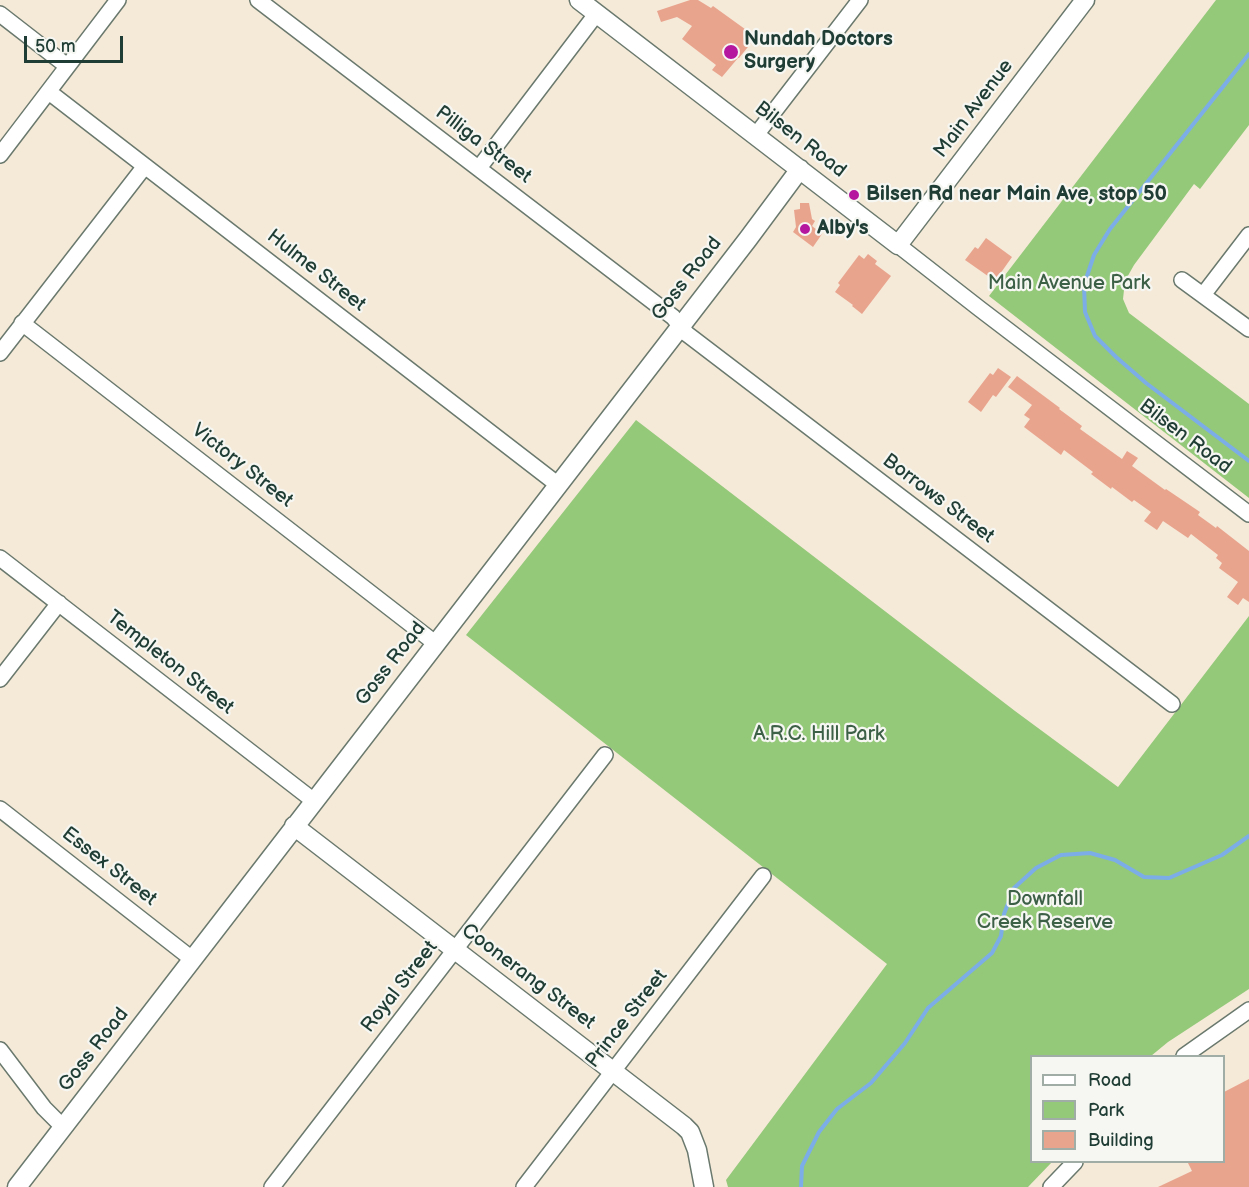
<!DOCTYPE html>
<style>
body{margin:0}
#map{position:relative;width:1249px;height:1187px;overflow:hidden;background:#f5e9d8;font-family:"Balsamiq Sans",sans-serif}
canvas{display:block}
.legend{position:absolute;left:1030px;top:1055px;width:195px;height:108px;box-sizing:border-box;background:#f6f6f2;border:2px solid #a0aca6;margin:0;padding:8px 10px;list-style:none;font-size:18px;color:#1f3d34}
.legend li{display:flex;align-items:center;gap:12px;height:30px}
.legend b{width:30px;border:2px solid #a0aca6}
.scale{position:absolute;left:24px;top:36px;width:99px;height:27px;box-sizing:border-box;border:3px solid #1f3d34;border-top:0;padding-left:8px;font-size:18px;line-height:21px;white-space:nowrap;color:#1f3d34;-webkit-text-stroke:4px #f6f6f2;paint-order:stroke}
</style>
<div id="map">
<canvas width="1249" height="1187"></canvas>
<ul class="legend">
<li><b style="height:8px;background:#fff"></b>Road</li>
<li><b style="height:16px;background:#94c97a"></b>Park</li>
<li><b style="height:16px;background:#e9a48e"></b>Building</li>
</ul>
<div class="scale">50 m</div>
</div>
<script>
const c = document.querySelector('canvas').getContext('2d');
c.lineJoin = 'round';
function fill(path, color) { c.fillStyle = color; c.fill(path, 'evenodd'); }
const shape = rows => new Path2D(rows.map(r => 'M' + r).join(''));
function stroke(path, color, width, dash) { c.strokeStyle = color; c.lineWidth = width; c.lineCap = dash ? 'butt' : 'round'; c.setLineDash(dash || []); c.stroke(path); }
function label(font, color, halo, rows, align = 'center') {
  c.font = font + ' "Balsamiq Sans",sans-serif'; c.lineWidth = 4.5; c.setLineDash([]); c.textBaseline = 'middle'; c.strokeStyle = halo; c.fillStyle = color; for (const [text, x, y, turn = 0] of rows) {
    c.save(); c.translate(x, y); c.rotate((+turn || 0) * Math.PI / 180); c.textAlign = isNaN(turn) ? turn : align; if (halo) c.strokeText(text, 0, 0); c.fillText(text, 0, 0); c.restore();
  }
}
const green = shape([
 [1216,0,1249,0,1249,125,1200,189,1194,184,1134,265,1125,281,1123,299,1129,313,1249,404,1249,498,989,296],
 [636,420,1015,711,1118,787,1249,616,1249,989,1168,1042,1151,1056,1032,1056,1032,1162,1052,1162,1028,1187,728,1187,726,1180,887,964,466,635]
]);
const stream = shape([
 [1249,54,1110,229,1094,255,1084,285,1085,312,1095,336,1116,357,1146,383,1249,461],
 [801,1187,802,1166,819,1132,837,1109,871,1083,905,1043,928,1008,992,953,1001,936,1004,914,1014,888,1036,868,1061,855,1090,853,1115,860,1144,877,1169,878,1222,855,1249,836]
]);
const building = shape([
 [690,0,698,0,711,8,713,6,756,37,739,58,738,58,722,77,712,70,716,65,682,39,692,26,677,17,661,22,657,11],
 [800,203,809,203,812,219,815,221,812,226,822,234,813,247,793,232,796,227,794,210,800,209],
 [986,238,1012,257,995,281,965,260,975,247,978,249],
 [868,254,877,261,875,264,891,276,862,314,852,306,853,305,835,292,840,285,838,283,859,255,864,259],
 [998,368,1011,377,996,397,993,395,981,412,968,402,990,373,993,375],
 [1017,376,1060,408,1059,409,1082,426,1080,429,1122,459,1127,451,1138,458,1132,466,1165,490,1166,489,1200,512,1198,515,1216,528,1217,526,1249,551,1249,602,1243,598,1238,605,1227,597,1238,582,1219,568,1222,563,1216,558,1218,555,1191,534,1188,538,1163,521,1157,530,1144,521,1151,512,1134,500,1132,502,1112,487,1111,489,1091,474,1093,472,1064,450,1061,455,1024,427,1030,419,1024,415,1032,405,1008,387],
 [1249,1079,1249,1187,1158,1187,1192,1171,1187,1161,1224,1161,1224,1092]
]);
const minor = shape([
 [258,0,673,317,687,334,691,337,1172,704],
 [0,14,67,66],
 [49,92,557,484],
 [756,135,860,0],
 [0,155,118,0],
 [479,168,597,13],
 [898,245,980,309,1249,514],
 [1182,280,1249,329],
 [1203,295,1249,235],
 [22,323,435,643],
 [0,353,145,166],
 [0,558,314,801],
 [0,679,59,603],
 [0,809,192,959],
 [0,1050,44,1108,63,1127],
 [1184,1056,1249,1010],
 [272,1187,605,755],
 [524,1187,763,876],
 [1051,1187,1075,1162]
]);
const tertiary = shape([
 [579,0,898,245,1085,0],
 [294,826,684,1126,690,1132,697,1150,704,1187],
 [17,1187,748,239,800,169]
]);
const markers = [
 [731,52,8,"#b5179e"],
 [854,195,6,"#b5179e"],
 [805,229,6,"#b5179e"]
];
const poiNames = [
 ["Nundah Doctors",744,40],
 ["Surgery",744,63],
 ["Bilsen Rd near Main Ave, stop 50",866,195],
 ["Alby's",817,229]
];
const streetNames = [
 ["Main Avenue",974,109,-53],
 ["Bilsen Road",800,140,38],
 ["Pilliga Street",483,145,37],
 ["Hulme Street",316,271,38],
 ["Goss Road",687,279,-52],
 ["Bilsen Road",1185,437,37],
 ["Victory Street",242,466,38],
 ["Borrows Street",938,499,37],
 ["Templeton Street",170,663,38],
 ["Goss Road",391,664,-52],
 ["Essex Street",109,867,38],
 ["Coonerang Street",528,977,37],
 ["Royal Street",400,987,-52],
 ["Prince Street",627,1019,-52],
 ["Goss Road",94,1050,-52]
];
const parkNames = [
 ["Main Avenue Park",1069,284],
 ["A.R.C. Hill Park",819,735],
 ["Downfall",1045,900],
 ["Creek Reserve",1045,923]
];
fill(green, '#94c97a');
stroke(stream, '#7cade7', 4);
fill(building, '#e9a48e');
stroke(minor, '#6a796d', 18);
stroke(tertiary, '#6a796d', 21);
stroke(minor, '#fff', 15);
stroke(tertiary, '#fff', 18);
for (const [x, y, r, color] of markers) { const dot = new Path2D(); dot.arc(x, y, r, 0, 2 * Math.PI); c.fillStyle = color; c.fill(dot); stroke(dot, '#f6f6f2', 2); }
label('bold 20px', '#1f3d34', '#f6f6f2', poiNames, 'left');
label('20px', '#1f3d34', '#f6f6f2', streetNames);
label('20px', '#3c6046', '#f6f6f2', parkNames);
</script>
